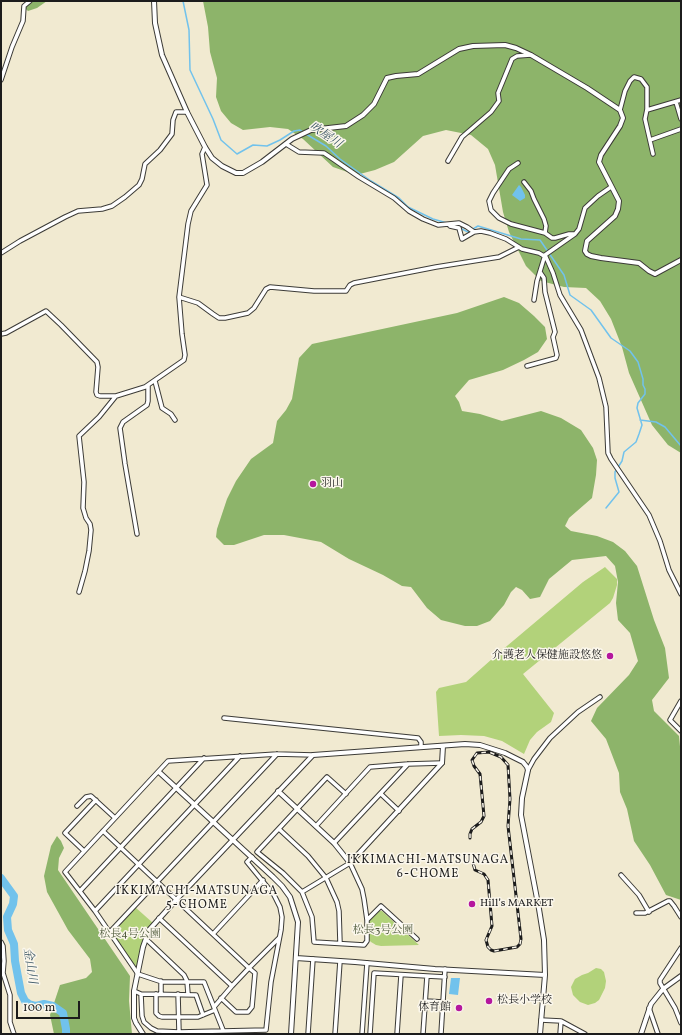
<!DOCTYPE html>
<meta charset="utf-8">
<style>
body{margin:0}
#map{position:relative;width:682px;height:1035px;overflow:hidden;background:#f1ead1;font-family:Vollkorn,serif}
canvas{display:block}
.frame{position:absolute;inset:0;border:2px solid #1c1c1c;pointer-events:none}
.scale{position:absolute;left:16px;top:1001px;width:64px;height:18px;box-sizing:border-box;border:2px solid #1c1c1c;border-top:0;padding-left:5px;font-size:12px;line-height:14px;white-space:nowrap;color:#1c1c1c;-webkit-text-stroke:3px #fbf7ec;paint-order:stroke}
</style>
<div id="map">
<canvas width="682" height="1035"></canvas>
<div class="frame"></div>
<div class="scale">100 m</div>
</div>
<script>
const c = document.querySelector('canvas').getContext('2d');
c.lineJoin = 'round';
function fill(path, color) { c.fillStyle = color; c.fill(path, 'evenodd'); }
const shape = rows => new Path2D(rows.map(r => 'M' + r).join(''));
function stroke(path, color, width, dash) { c.strokeStyle = color; c.lineWidth = width; c.lineCap = dash ? 'butt' : 'round'; c.setLineDash(dash || []); c.stroke(path); }
function label(font, color, halo, rows, align = 'center') {
  c.font = font + ' Vollkorn,"Noto Serif JP",serif'; c.lineWidth = 3; c.setLineDash([]); c.textBaseline = 'middle'; c.strokeStyle = halo; c.fillStyle = color; for (const [text, x, y, turn = 0] of rows) {
    c.save(); c.translate(x, y); c.rotate((+turn || 0) * Math.PI / 180); c.textAlign = isNaN(turn) ? turn : align; if (halo) c.strokeText(text, 0, 0); c.fillText(text, 0, 0); c.restore();
  }
}
const green = shape([
 [605,567,617,579,617,585,613,598,610,603,523,674,554,713,551,722,537,732,530,740,524,754,502,741,484,736,461,735,439,736,436,692,439,688,466,682,501,651,583,582],
 [135,907,153,923,137,971,111,933],
 [379,911,382,911,419,945,381,946,376,945,371,942,369,940,369,921],
 [596,968,601,969,604,972,606,981,605,988,599,1000,595,1003,588,1005,580,1002,573,995,571,987,575,979,582,975,588,973]
]);
const forest = shape([
 [27,1,47,1,37,8,28,11,25,8],
 [203,1,681,1,681,453,668,445,652,425,629,373,622,347,611,319,600,301,586,288,564,287,541,281,526,266,509,232,503,212,495,165,488,149,471,135,446,130,423,136,394,162,375,170,356,175,333,167,303,139,288,129,270,127,243,130,231,123,221,111,216,97,217,78,210,52,208,27],
 [504,297,519,303,534,316,545,327,547,339,538,352,524,360,503,370,469,380,455,396,459,402,462,411,480,414,502,421,541,411,561,418,581,430,593,448,597,460,596,475,592,498,569,518,565,526,571,531,597,536,613,542,625,551,637,566,654,620,665,648,669,678,652,700,654,711,679,736,681,757,681,900,666,895,650,865,634,841,627,809,620,792,619,773,606,739,591,721,597,708,629,675,638,661,630,633,618,620,616,603,618,582,615,566,606,556,572,560,549,579,540,597,530,599,522,590,516,587,511,592,504,605,490,621,477,626,465,626,441,620,427,608,411,587,402,586,383,575,349,559,321,542,284,535,264,535,234,545,224,545,216,537,217,529,227,499,236,481,251,459,273,443,277,421,286,410,292,399,299,358,312,344,457,313],
 [57,836,61,841,64,848,59,858,58,870,130,976,129,1001,132,1034,54,1034,50,1015,60,985,86,978,92,972,90,959,68,930,47,892,44,876,51,846]
]);
const water = shape([
 [519,185,521,187,525,195,525,198,520,201,512,195],
 [451,978,460,978,458,995,449,994]
]);
const stream = shape([
 [183,1,189,30,190,70,213,119,221,140,237,154,253,145,267,146,280,140,294,131,300,130,303,132],
 [306,134,326,146,340,159,371,181,399,198,408,207,433,219,447,223],
 [454,225,468,232,478,226,521,239,540,240,564,275,570,295,591,310,611,338,630,351,638,362,643,379,643,385,645,389,645,394,638,403,637,408,642,425,639,434,636,442,624,452,622,461,615,472,615,478,619,492,606,508],
 [640,420,656,422,665,427,681,446]
]);
const river = shape([
 [1,878,14,896,13,904,7,917,8,930,14,944,15,961,21,993,25,1001,29,1004,36,1006,44,1004,53,1006,63,1013,66,1029,66,1034]
]);
const minor = shape([
 [1,80,12,47,23,21,24,6,30,1],
 [676,102,681,119],
 [620,110,625,91,630,81,634,77,641,79,647,87,647,109,645,119,653,154],
 [647,110,681,100],
 [650,140,681,129],
 [286,144,299,152,324,153,330,157,359,177,394,198,409,211,423,219,438,225,459,223,467,227,474,232],
 [448,161,462,137,491,112,499,101,498,93,512,59,517,56,531,55],
 [518,163,509,169,493,193,489,201,491,210,499,218,511,224,545,233],
 [524,182,531,191,534,199,544,219,546,226,545,233,552,238,555,238,569,234,575,234],
 [611,187,598,196,585,208,579,229,575,234,545,255,553,273,560,295,581,330,599,378,606,407,608,453,611,459,649,515,660,541,669,570,681,594],
 [450,226,459,228,462,239,474,232,481,231,490,233,506,239,522,249,539,253,544,256],
 [1,253,20,241,65,217,78,211,102,209,112,206,125,197,139,185,142,179,145,164,160,150,172,134,173,120,176,112,187,112],
 [179,297,198,303,213,314,219,318,225,318,248,313,254,308,266,289,270,287,314,291,346,291,350,285,354,283,436,267,499,257,519,247],
 [534,300,537,281,545,255],
 [1,334,6,333,46,311,61,325,97,362,98,367,96,392,97,395,100,396,116,396],
 [527,366,556,358,557,355,553,337,555,332,545,292,544,278,540,272],
 [155,381,162,408,171,414,175,420],
 [137,534,125,464,120,428,123,422,147,405,148,401,148,385],
 [79,592,85,571,89,551,91,530,90,524,86,518,83,508,84,482,79,436,99,417,116,396,145,387,184,360,185,355,182,334,179,297,188,224,191,211,207,185,202,154,205,147],
 [681,701,670,720,681,731],
 [224,718,418,738,421,742,421,747],
 [528,770,534,759,550,738,578,712,600,697],
 [381,794,399,811],
 [77,806,86,797,91,796,115,818],
 [316,826,370,767,408,764,442,763],
 [279,829,308,856,326,878,337,902,339,911,340,943],
 [103,831,249,968,279,938],
 [334,843,408,764],
 [84,851,65,833,96,800],
 [621,875,639,895,649,912],
 [80,891,204,758],
 [302,892,350,863,362,889,364,899,367,920,367,941,364,945,314,942,312,917,302,892,283,873,257,852,327,777,346,794],
 [95,911,240,756],
 [636,913,645,913,668,901,670,901,674,906,681,917],
 [159,918,232,986],
 [367,920,381,906,417,939],
 [109,933,277,754],
 [213,934,263,880],
 [146,939,184,975,187,981,188,994],
 [1,942,3,946,4,961,3,973,10,995,10,1022,14,1034],
 [681,948,660,980,660,983,675,1008,681,1023],
 [161,981,161,994],
 [134,991,141,994,196,995,203,1015],
 [141,994,142,1016,144,1022,151,1028,157,1031,179,1032,266,1030,271,982,281,930,282,917,280,907,274,895,247,862,252,857],
 [156,994,156,1013,159,1016,162,1017,198,1017,215,1010],
 [178,994,179,1032],
 [426,1001,443,1002],
 [214,1007,232,986,249,968,255,973,252,1007,248,1012,236,1012,221,998],
 [649,1008,658,1034],
 [541,1020,561,1021,585,1034],
 [223,1030,204,982,162,982,138,974,95,911,65,872,168,761,277,754,313,755],
 [308,1034,313,959],
 [335,1034,340,961],
 [362,1034,367,963],
 [370,1034,374,973,445,977],
 [397,1034,401,975],
 [423,1034,427,976],
 [441,1034,445,969],
 [560,1034,561,1021]
]);
const tertiary = shape([
 [154,1,155,23,162,55,187,112,205,147,212,158,222,166,236,173,243,173,262,162,292,139,311,130,346,126,363,115,374,104,387,78,396,76,418,74,459,49,473,46,505,45,516,48,531,55,587,88,620,110,623,118,620,126,601,155,599,162,619,201,618,209,615,216,587,241,585,251,587,254,591,256,601,258,639,263,649,271,655,274,681,260],
 [159,772,273,877,282,886,290,897,298,922,291,1034],
 [278,791,334,843,350,863,442,763,443,746],
 [296,958,355,962,435,969,545,975],
 [143,1034,136,1023,134,1018,134,991,143,947,149,930,176,900,313,755,465,744,480,745,505,753,523,762,527,767,528,770,522,798,521,815,539,909,544,940,545,975,540,1034],
 [641,1034,651,1004,663,989,681,976]
]);
const rail = shape([
 [470,838,470,834,472,829,481,822,484,816,480,774,474,766,472,760,477,753,489,752,501,757,508,765,510,799,508,826,521,939,520,944,517,947,494,951,491,950,488,947,486,940,492,926,488,880,484,874,475,870,473,863]
]);
const markers = [
 [313,484,4,"#b5179e"],
 [610,656,4,"#b5179e"],
 [472,904,4,"#b5179e"],
 [489,1001,4,"#b5179e"],
 [459,1008,4,"#b5179e"]
];
const poiNames = [
 ["羽山",321,484],
 ["介護老人保健施設悠悠",602,656,"right"],
 ["Hill’s MARKET",480,904],
 ["松長小学校",497,1001],
 ["体育館",451,1008,"right"]
];
const parkNames = [
 ["松長3号公園",383,931],
 ["松長4号公園",130,935]
];
const waterNames = [
 ["吹屋川",325,136,34],
 ["金山川",29,966,82]
];
const neighbourhoodNames = [
 ["IKKIMACHI-MATSUNAGA",428,861],
 ["6-CHOME",428,875],
 ["IKKIMACHI-MATSUNAGA",197,892],
 ["5-CHOME",197,906]
];
fill(green, '#b2d27a');
fill(forest, '#8db46a');
fill(water, '#71c2ec');
stroke(stream, '#71c2ec', 1.5);
stroke(river, '#71c2ec', 8);
stroke(minor, '#3c3b37', 5.5);
stroke(tertiary, '#3c3b37', 6);
stroke(minor, '#fff', 3.5);
stroke(tertiary, '#fff', 4);
stroke(rail, '#1c1c1c', 3);
stroke(rail, '#fbf7ec', 1.5, [4.5]);
for (const [x, y, r, color] of markers) { const dot = new Path2D(); dot.arc(x, y, r, 0, 2 * Math.PI); c.fillStyle = color; c.fill(dot); stroke(dot, '#fbf7ec', 1.5); }
label('11px', '#1c1c1c', '#fbf7ec', poiNames, 'left');
label('11px', '#505c3d', '#fbf7ec', parkNames);
label('italic 12px', '#3a5665', '#fbf7ec', waterNames);
c.letterSpacing = '1px';
label('12px', '#1c1c1c', '#fbf7ec', neighbourhoodNames);
c.letterSpacing = '0px';
</script>
